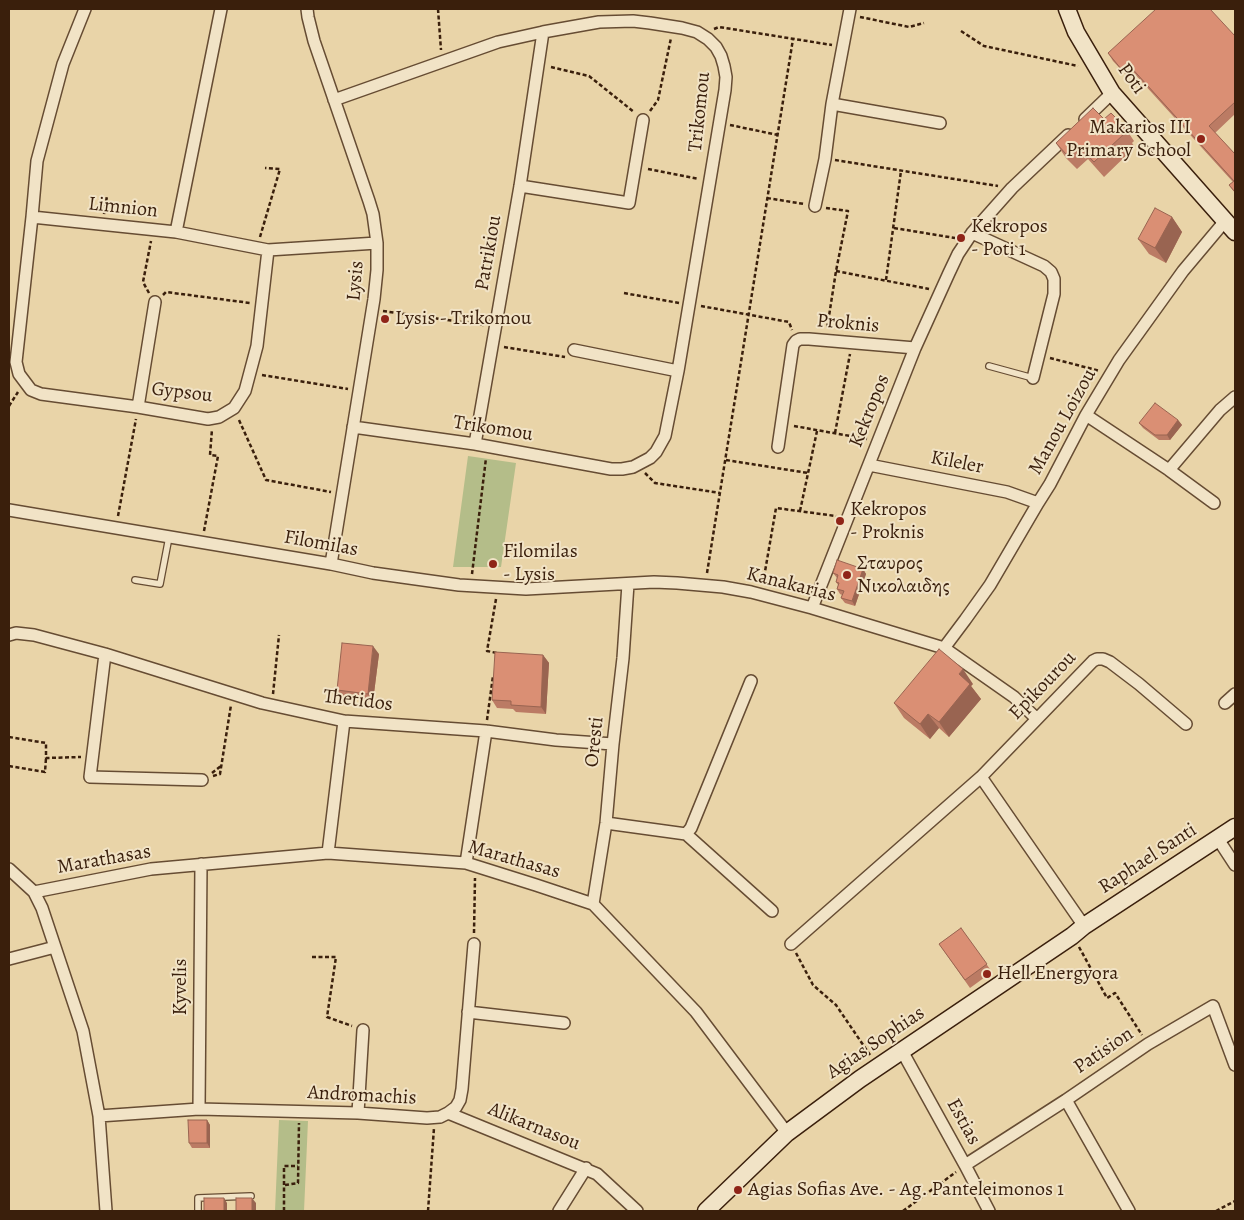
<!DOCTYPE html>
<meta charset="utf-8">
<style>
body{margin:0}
#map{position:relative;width:1244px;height:1220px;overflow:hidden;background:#e9d4a8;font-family:Alegreya,serif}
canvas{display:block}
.frame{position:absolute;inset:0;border:10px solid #3a1f0c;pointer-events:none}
</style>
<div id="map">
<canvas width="1244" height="1220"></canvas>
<div class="frame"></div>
</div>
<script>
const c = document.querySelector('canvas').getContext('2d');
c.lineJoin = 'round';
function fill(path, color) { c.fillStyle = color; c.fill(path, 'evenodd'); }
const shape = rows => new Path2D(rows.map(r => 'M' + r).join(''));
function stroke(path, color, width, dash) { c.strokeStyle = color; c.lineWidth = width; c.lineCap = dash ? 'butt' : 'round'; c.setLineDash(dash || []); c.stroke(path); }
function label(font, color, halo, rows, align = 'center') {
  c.font = font + ' Alegreya,serif'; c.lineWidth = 4; c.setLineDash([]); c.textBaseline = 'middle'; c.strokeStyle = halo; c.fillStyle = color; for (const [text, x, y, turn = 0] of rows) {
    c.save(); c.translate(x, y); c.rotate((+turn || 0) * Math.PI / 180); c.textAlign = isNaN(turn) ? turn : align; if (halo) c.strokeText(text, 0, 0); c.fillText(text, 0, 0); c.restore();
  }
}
const green = shape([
 [468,456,516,463,501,567,453,567],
 [279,1120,308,1121,304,1211,275,1211]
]);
const path = shape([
 [438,9,441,50],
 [860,17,909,27,924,23],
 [714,29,719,27,832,45],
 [961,31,984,46,1078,66],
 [551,67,589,76,634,112],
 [650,111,658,100,671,38],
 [730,125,778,135],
 [835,160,998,186],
 [648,169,699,179],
 [767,198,804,204],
 [826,208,848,211,836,271,827,329],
 [104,214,107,196],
 [894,228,955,238],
 [260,237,280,169,265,168],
 [836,271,929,289],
 [886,280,901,171],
 [149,293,143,282,151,241],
 [624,293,679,303],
 [163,295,166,292,250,303],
 [701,306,789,322,792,330],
 [383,311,484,325],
 [504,347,565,357],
 [1050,358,1100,371],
 [262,375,348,389],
 [9,406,18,392],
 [239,420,266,480,331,492],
 [794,426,867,439],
 [835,433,850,354],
 [726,460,808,473],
 [645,473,655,483,720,493],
 [800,511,817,431],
 [118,516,136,419],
 [204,531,218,456,210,455,212,429],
 [707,573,793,39],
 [472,574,486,458],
 [763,583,776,508,836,516],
 [496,599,487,651,497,653],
 [273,694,279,635],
 [487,720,493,676],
 [9,737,46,743,46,758,81,757],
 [9,766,45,772,46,758],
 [212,773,221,766],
 [213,776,220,774,231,705],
 [474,933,475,878],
 [1079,947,1107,998,1115,993,1142,1035],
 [796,953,813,985,836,1005,870,1055],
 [312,957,336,957,327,1017,352,1026],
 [285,1185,298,1183,299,1123],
 [284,1211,284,1166,298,1166],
 [428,1211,434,1128],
 [903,1211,956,1172],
 [1216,1211,1235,1201]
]);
const lane = shape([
 [989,366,1033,378],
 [135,580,160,584,169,537],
 [198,1211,198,1198,251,1196]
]);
const street = shape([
 [307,9,308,17,314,41,369,201,373,214,377,243,377,270,374,299,331,564],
 [334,100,498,42,543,32,599,22,633,21,650,23,682,28,697,32,708,39,716,47,721,56,724,66,726,77,725,90,678,371,665,436,656,452,650,458,633,467,622,469,611,469,475,444,353,427],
 [832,104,940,123],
 [1085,119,1112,93],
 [520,186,629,203,643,120],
 [815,206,825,159,832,104,850,9],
 [32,217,37,161,63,64,85,9],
 [176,232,221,9],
 [972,233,1044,266,1051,272,1054,279,1054,294,1033,378],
 [268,250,257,346,245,391,234,408,219,417,208,419,138,407,41,394,31,390,19,374,16,362,32,217,176,232,268,250,377,243],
 [574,350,678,371],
 [138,407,155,302],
 [1086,415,1169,470,1214,503],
 [475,444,520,186,543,32],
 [778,447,793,345,796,341,800,339,809,339,915,348],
 [869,465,1007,492,1038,503],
 [1169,470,1220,410,1235,397],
 [9,510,331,564,373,573,459,585,526,589,654,582,677,583,723,587,751,592,812,608,944,648,1014,697,1037,719],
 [812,608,915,348,949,273,958,254,972,233,1012,188,1068,135],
 [9,635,16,633,34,635,105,654,262,703,344,721,486,731,556,740,613,744],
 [944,648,965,620,990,585,1038,503,1050,484,1086,415,1119,360,1183,271,1225,221],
 [105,654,90,777,202,780],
 [1225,703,1235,694],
 [981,777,1084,926],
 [606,823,686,834,772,911],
 [686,834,691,828,751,681],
 [1218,839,1235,865],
 [328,853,344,721],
 [466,863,486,731],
 [9,869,34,892,42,908,83,1031,99,1116,106,1211],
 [34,892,151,869,328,853,466,863,536,885,593,904,696,1012,787,1133],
 [593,904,606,823,613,744,623,658,628,584],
 [791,944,981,777,1093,661,1097,659,1103,659,1110,662,1139,684,1186,724],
 [9,959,55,947],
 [468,1012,564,1023],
 [902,1051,965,1165,989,1211],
 [1066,1100,1129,1211],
 [199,1109,201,864],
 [358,1113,363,1030],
 [448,1113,597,1174,637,1211],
 [99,1116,199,1109,358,1113,427,1118,440,1117,448,1113,456,1107,460,1100,462,1089,474,944],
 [965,1165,1066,1100,1148,1044,1213,1006,1235,1065],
 [559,1211,586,1168]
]);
const secondary = shape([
 [1067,9,1076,32,1112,93,1235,232],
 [706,1211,787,1133,860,1079,1072,936,1084,926,1235,827]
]);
const wall = shape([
 [1235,36,1235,114,1215,133,1235,154,1235,193,1229,185,1233,182,1133,72,1128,77,1113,61,1108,53],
 [1104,119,1124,126,1134,141,1132,143,1135,147,1104,177,1088,159,1077,169,1066,158,1056,143],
 [1172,217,1182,232,1166,263,1149,254,1138,239],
 [1178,420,1182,425,1170,440,1159,440,1143,428,1139,423],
 [863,569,866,574,855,606,845,603,841,598,842,595,840,594,837,589,838,585,836,582,837,578,833,573],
 [379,654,373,701,342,697,337,690],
 [543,655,549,663,546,714,516,712,513,709,497,708,492,700],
 [973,684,971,686,981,699,949,737,939,728,930,739,904,718,894,703],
 [961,928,992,972,970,988,939,944],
 [207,1120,210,1125,210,1148,192,1148,189,1143]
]);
const shadedWall = shape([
 [1172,217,1182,232,1166,263,1155,248],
 [1178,420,1182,425,1170,440,1167,435],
 [863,569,866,574,855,606,852,601],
 [373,646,379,654,373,701,368,694],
 [543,655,549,663,546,714,541,707],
 [963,669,973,684,971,686,981,699,949,737,939,722,959,674],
 [928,714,939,728,930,739,920,724],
 [207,1120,210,1125,210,1148,207,1143],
 [224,1198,227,1203,227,1211,224,1211],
 [252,1198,256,1203,256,1211,252,1211]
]);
const building = shape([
 [1156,9,1210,9,1235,36,1235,102,1209,126,1235,154,1235,192,1229,185,1234,181,1128,64,1122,70,1108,53,1156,9],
 [1093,108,1104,119,1111,113,1124,126,1121,129,1125,133,1094,162,1077,144,1066,154,1056,143,1093,108],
 [1155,208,1172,217,1155,248,1138,239,1155,208],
 [1155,403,1178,420,1167,435,1155,435,1139,423,1155,403],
 [837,560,863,569,852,601,841,598,844,591,837,589,839,583,836,582,838,575,833,573,837,560],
 [342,643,373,646,368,694,337,690,342,643],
 [939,649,963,669,959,674,970,684,939,722,928,714,920,724,894,703,939,649],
 [495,652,543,655,541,707,511,705,511,701,492,700,495,652],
 [961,928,987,964,965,980,939,944,961,928],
 [188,1120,207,1120,207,1143,189,1143,188,1120],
 [204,1198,224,1198,224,1211,204,1211,204,1198],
 [236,1198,252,1198,252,1211,236,1211,236,1198]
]);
const markers = [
 [1201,139,5,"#8f2418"],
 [961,238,5,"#8f2418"],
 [385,319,5,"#8f2418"],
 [840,521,5,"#8f2418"],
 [493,564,5,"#8f2418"],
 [847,575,5,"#8f2418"],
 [987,974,5,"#8f2418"],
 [738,1190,5,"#8f2418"]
];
const streetNames = [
 ["Poti",1131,79,54],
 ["Trikomou",700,112,-84],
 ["Limnion",123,208,6],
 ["Patrikiou",489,253,-80],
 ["Lysis",356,281,-85],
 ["Proknis",848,324,5],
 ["Gypsou",182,393,7],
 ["Kekropos",870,411,-68],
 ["Manou Loizou",1063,422,-61],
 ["Trikomou",493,429,9],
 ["Kileler",957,463,11],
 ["Filomilas",321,544,10],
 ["Kanakarias",791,585,14],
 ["Epikourou",1043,686,-46],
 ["Thetidos",358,701,7],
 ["Oresti",595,742,-84],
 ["Raphael Santi",1148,859,-33],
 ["Marathasas",104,860,-10],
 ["Marathasas",514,860,16],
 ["Kyvelis",181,987,-90],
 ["Agias Sophias",876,1043,-34],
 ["Patision",1104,1051,-34],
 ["Andromachis",362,1096,3],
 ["Estias",963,1122,61],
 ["Alikarnasou",534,1127,22]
];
const poiNames = [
 ["Makarios III",1191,128,"right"],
 ["Primary School",1191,151,"right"],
 ["Kekropos",971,227],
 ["- Poti 1",971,250],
 ["Lysis - Trikomou",395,319],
 ["Kekropos",850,510],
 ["- Proknis",850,533],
 ["Filomilas",503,552],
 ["- Lysis",503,575],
 ["Σταυρος",857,564],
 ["Νικολαιδης",857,587],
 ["Hell Energyora",997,974],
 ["Agias Sofias Ave. - Ag. Panteleimonos 1",748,1190]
];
fill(green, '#b4bd89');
stroke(lane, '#664c33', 8);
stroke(street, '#664c33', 14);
stroke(secondary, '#3a1f0c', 19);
stroke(path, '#3a1f0c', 2.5, [4, 2.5]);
stroke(lane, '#f1e3c6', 5.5);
stroke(street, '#f1e3c6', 11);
stroke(secondary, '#f1e3c6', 16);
fill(wall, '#bb7b64');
fill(shadedWall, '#996451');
fill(building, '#da8f74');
stroke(building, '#996451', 1);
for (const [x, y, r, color] of markers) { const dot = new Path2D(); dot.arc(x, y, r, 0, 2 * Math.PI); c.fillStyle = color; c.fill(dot); stroke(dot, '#f1e3c6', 2); }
label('20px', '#3a1f0c', '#f1e3c6', streetNames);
label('20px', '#3a1f0c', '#f1e3c6', poiNames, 'left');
</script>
